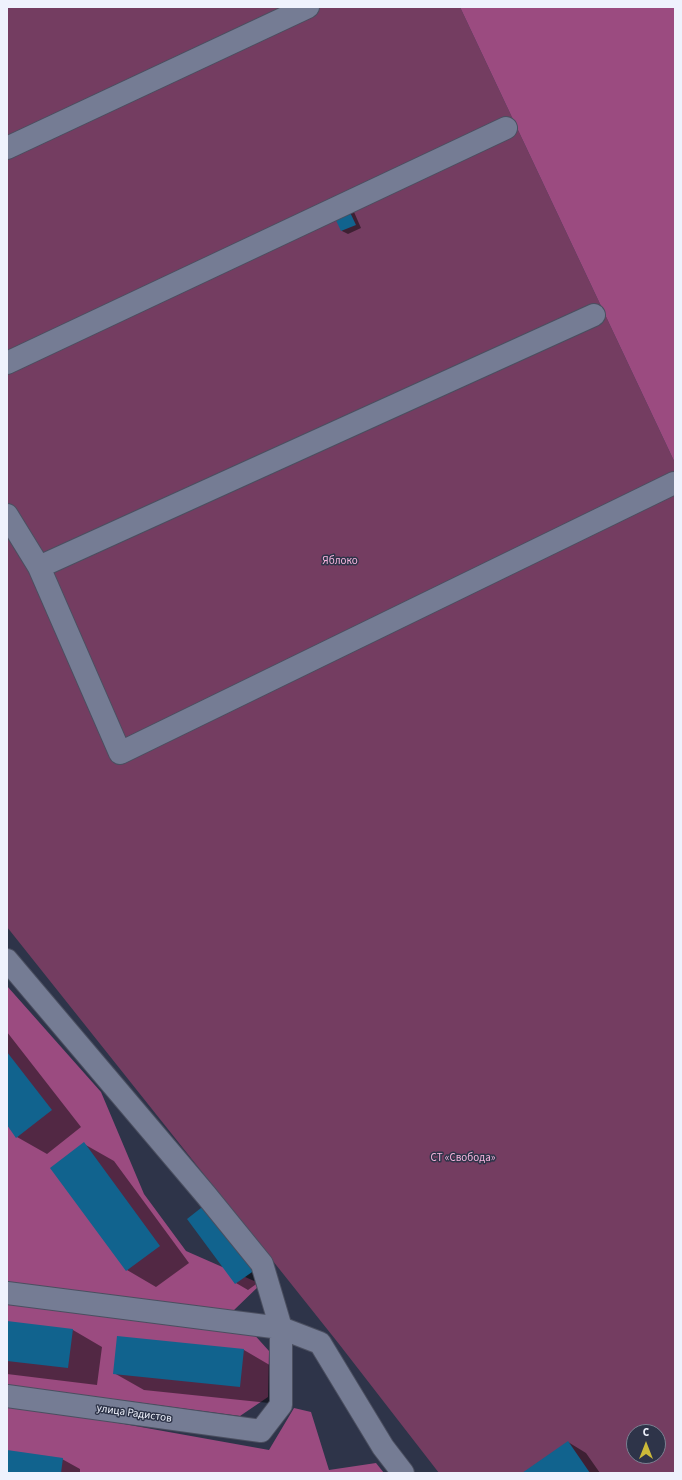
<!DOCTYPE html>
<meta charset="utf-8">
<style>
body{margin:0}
#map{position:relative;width:682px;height:1480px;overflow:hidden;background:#2e3449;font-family:"Source Sans 3",sans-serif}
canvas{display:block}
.frame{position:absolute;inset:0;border:8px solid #eff2fd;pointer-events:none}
.north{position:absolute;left:626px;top:1424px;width:40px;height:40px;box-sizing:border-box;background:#2e3449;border:1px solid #7b8091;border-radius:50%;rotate:0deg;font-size:11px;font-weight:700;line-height:16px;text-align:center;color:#eff2fd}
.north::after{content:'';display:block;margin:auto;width:14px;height:18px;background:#cbb939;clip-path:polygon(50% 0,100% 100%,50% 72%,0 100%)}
</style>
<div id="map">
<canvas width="682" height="1480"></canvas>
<div class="frame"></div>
<div class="north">С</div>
</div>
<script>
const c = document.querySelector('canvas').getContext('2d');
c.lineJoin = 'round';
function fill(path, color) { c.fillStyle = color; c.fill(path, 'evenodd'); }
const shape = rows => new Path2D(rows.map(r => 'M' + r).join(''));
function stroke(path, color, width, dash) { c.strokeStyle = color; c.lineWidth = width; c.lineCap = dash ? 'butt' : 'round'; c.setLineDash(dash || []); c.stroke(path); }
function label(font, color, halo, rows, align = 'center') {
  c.font = font + ' "Source Sans 3",sans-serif'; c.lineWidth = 3; c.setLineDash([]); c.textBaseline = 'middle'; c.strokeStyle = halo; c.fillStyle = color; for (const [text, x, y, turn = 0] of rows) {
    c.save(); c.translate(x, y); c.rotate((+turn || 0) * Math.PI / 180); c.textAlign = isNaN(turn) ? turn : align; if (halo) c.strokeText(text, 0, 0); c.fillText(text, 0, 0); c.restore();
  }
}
const green = shape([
 [7,7,460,7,675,463,675,1473,439,1473,339,1344,7,927],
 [634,1432,658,1432,658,1456,634,1456]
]);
const forest = shape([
 [460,7,675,7,675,463],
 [7,986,101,1092,144,1194,186,1251,261,1284,233,1311,269,1351,268,1397,240,1416,7,1385],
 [7,1403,269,1450,294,1408,311,1412,329,1470,376,1463,384,1473,7,1473]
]);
const shadow = shape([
 [348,209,354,212,361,228,348,234,342,231,335,215],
 [7,1032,81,1127,47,1154,17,1137,7,1124],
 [84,1144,114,1161,189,1263,156,1287,127,1270],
 [206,1206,266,1277,248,1290,236,1283],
 [7,1322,73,1330,102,1347,97,1385,7,1374],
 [244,1350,273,1367,269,1403,144,1390,114,1373],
 [568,1442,586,1453,600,1473,523,1473],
 [7,1451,62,1459,80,1469,80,1473,7,1473]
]);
const building = shape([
 [348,208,356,225,341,231,333,214],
 [7,1052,52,1110,16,1138,7,1125],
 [84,1142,160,1246,126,1271,50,1168],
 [206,1204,255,1270,235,1284,187,1219],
 [7,1321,73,1329,68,1368,7,1361],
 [117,1336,244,1349,240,1387,113,1374],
 [568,1441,590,1473,522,1473],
 [7,1450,63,1458,61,1473,7,1473]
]);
const minor = shape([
 [7,148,308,7],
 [7,363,506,128],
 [7,515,39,567,120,753,674,483],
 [39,567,594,315],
 [7,960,206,1195,262,1264,281,1328,281,1405,261,1431,7,1396],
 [7,1293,281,1328,320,1343,383,1447,403,1473]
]);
const parkNames = [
 ["Яблоко",340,562],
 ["СТ «Свобода»",463,1159]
];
const streetNames = [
 ["улица Радистов",134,1414,8]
];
fill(green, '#743d61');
fill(forest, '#9b4b80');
fill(shadow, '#0007');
fill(building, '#11638e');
stroke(minor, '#4b4f60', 24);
stroke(minor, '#757c94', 22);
label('11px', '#f7b5de', '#2e3449', parkNames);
label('11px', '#eff2fd', '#2e3449', streetNames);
</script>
